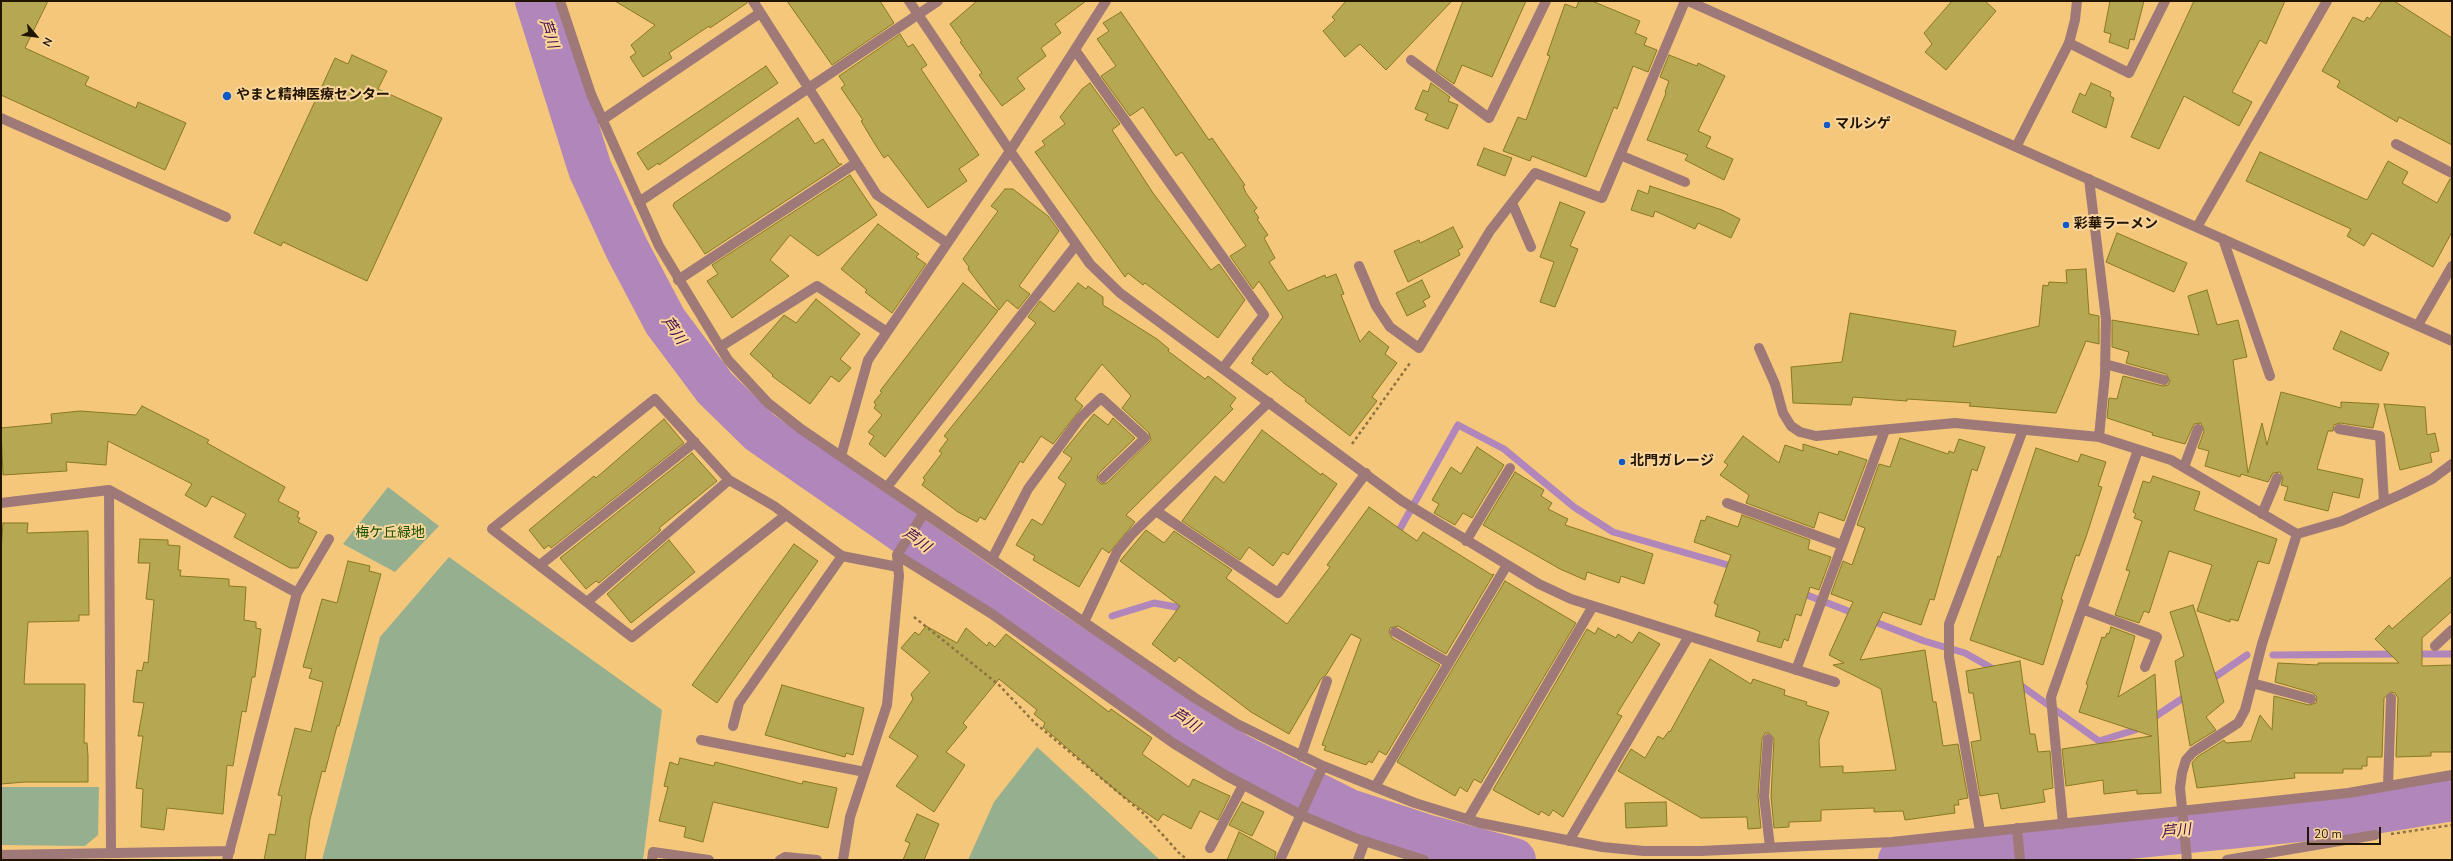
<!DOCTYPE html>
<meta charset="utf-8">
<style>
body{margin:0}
#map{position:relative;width:2453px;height:861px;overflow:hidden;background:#f4c77b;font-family:"Nunito Sans",sans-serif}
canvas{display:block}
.frame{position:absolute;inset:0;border:2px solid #211400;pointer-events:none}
.north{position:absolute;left:16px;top:16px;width:40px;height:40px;-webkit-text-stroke:3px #fad69b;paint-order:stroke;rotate:118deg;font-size:11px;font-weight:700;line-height:16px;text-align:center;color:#211400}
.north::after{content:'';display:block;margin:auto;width:14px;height:18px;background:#211400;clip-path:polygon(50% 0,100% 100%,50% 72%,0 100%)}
.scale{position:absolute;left:2307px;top:827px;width:74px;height:18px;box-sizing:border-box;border:2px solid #211400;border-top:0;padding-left:5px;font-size:12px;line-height:14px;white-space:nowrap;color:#211400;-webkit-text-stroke:3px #fad69b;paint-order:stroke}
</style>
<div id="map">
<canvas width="2453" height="861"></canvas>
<div class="frame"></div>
<div class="north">N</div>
<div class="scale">20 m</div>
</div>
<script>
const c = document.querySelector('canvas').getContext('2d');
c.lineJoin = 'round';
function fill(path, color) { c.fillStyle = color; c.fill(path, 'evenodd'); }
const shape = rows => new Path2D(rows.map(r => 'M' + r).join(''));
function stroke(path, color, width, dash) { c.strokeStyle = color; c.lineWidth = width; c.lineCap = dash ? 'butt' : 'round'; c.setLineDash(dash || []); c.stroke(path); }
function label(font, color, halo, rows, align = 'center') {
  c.font = font + ' "Nunito Sans","Noto Sans JP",sans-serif'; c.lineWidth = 4; c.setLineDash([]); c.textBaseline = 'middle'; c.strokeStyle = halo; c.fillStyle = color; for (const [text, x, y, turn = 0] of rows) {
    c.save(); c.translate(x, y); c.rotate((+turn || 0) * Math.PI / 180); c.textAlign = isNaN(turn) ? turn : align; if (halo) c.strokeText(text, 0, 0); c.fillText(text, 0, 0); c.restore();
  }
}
const green = shape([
 [388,487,439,526,395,572,343,544],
 [449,557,662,710,643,860,322,860,380,637],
 [1037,747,1160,860,968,860,994,802],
 [1,787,99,787,98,835,85,846,1,845]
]);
const stream = shape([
 [1396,536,1458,425,1504,449,1574,507,1613,532,1735,567],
 [1799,592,1856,614],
 [1112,616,1154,603,1176,607,1187,612],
 [1870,620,1924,641,1965,653,1997,671],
 [2412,654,2452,654],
 [2273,655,2400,654],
 [2209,681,2247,655],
 [2016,682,2099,741,2135,730,2189,694]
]);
const river = shape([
 [537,1,590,169,627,249,665,321,715,388,760,432,1031,620,1237,755,1349,811,1425,836,1514,860],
 [1900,860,2368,813,2452,799]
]);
const building = shape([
 [1,1,48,1,25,48,89,77,85,85,136,108,138,102,186,123,165,170,1,95,1,1],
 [615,1,747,1,747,3,710,28,709,26,669,53,672,58,643,77,630,57,636,53,631,45,655,25,615,1],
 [787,1,880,1,894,23,832,65,787,1],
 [977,1,1086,1,1055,24,1061,33,1041,48,1046,56,1017,78,1025,89,1002,106,979,75,982,73,960,42,962,41,950,24,977,1],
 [1346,1,1452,1,1386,70,1360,44,1345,57,1323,31,1335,20,1332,17,1346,1],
 [1463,1,1526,1,1492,77,1462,65,1454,84,1436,71,1463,1],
 [1579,1,1592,1,1640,21,1635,33,1647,38,1644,45,1657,50,1648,72,1633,66,1617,109,1614,107,1586,177,1532,156,1530,161,1503,151,1518,117,1526,120,1550,56,1547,55,1565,4,1576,8,1579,1],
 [1952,1,1985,1,1996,11,1946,70,1925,52,1932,44,1924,33,1952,1],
 [2110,1,2144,1,2134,40,2130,39,2128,49,2109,42,2111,34,2104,32,2110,1],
 [2194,1,2285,1,2266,44,2260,40,2232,92,2252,102,2239,126,2184,96,2159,149,2131,137,2194,1],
 [2382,1,2394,1,2452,38,2452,145,2399,117,2397,122,2337,87,2340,81,2322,71,2353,17,2364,22,2367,17,2370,19,2382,1],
 [1121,12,1209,140,1212,138,1245,185,1243,186,1246,193,1257,208,1254,211,1259,218,1257,219,1268,235,1264,238,1275,258,1269,262,1288,291,1325,275,1326,278,1336,274,1344,294,1341,295,1360,342,1369,331,1389,347,1385,354,1397,363,1372,397,1377,401,1350,436,1305,401,1306,399,1285,384,1271,371,1267,375,1251,363,1254,360,1252,359,1283,317,1259,281,1253,289,1230,256,1246,246,1182,152,1176,156,1143,107,1130,116,1101,76,1116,66,1097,39,1109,31,1103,23,1121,12],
 [900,34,908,47,913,44,927,65,921,69,979,155,959,169,967,181,928,208,888,155,884,158,873,141,861,121,863,120,841,88,845,85,839,76,900,34],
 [352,55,387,71,378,89,442,118,367,281,283,242,281,246,254,233,335,58,348,64,352,55],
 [1669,55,1697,66,1698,63,1725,76,1698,131,1711,137,1706,147,1733,159,1724,180,1685,160,1688,155,1647,140,1666,93,1665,92,1669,81,1660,77,1669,55],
 [766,66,778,83,659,165,658,163,648,170,637,153,766,66],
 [1090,83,1120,124,1112,130,1153,193,1211,270,1219,264,1245,300,1218,338,1145,283,1143,285,1128,273,1125,277,1035,152,1045,145,1042,141,1065,124,1060,117,1082,89,1090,83],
 [1431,83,1450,97,1448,101,1458,105,1448,129,1425,120,1428,114,1415,109,1423,90,1428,92,1431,83],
 [2091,83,2111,92,2110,96,2114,98,2106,128,2072,112,2080,93,2085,96,2091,83],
 [798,118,815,144,823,139,839,164,842,164,705,254,673,206,674,203,798,118],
 [1484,148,1512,158,1505,176,1477,165,1484,148],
 [2260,152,2367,200,2388,161,2408,172,2402,183,2437,203,2450,179,2452,179,2452,232,2433,267,2372,233,2364,246,2347,236,2351,229,2246,181,2260,152],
 [850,175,877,215,818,256,790,235,770,260,789,276,732,318,707,281,718,274,712,265,850,175],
 [1650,186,1722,210,1740,219,1731,238,1698,223,1695,229,1655,211,1653,217,1631,210,1638,190,1648,194,1650,186],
 [1005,189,1013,189,1048,216,1059,231,1019,286,1030,294,1018,309,1007,300,999,310,968,269,969,267,963,259,998,211,991,206,1005,189],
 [1560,202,1585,212,1570,246,1578,249,1555,307,1540,302,1554,262,1540,257,1560,202],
 [878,224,919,254,916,257,926,264,892,313,865,292,867,290,841,269,878,224],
 [1453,227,1463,247,1458,250,1460,255,1408,282,1394,251,1419,240,1420,243,1453,227],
 [2117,233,2187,263,2174,292,2106,262,2117,233],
 [2086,269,2089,314,2099,316,2099,344,2086,341,2056,413,1969,406,1971,403,1907,399,1907,401,1853,397,1851,405,1793,403,1791,367,1842,362,1850,313,1956,331,1953,347,2039,326,2043,285,2048,286,2049,282,2067,283,2066,270,2086,269],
 [1422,280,1430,297,1423,301,1426,306,1407,316,1396,293,1422,280],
 [963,283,998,311,885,457,869,444,874,436,868,432,882,415,874,408,876,405,874,402,882,392,880,391,963,283],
 [1078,283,1086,289,1088,286,1103,297,1103,305,1157,339,1169,349,1168,351,1205,379,1208,376,1236,398,1230,406,1233,409,1126,515,1135,522,1109,553,1102,548,1079,587,1033,560,1035,556,1016,545,1032,519,1042,525,1066,484,1058,478,1072,458,1063,452,1094,414,1108,425,1113,418,1135,438,1098,474,1097,480,1101,484,1107,483,1151,440,1149,433,1122,408,1131,396,1102,364,1075,399,1083,406,1053,444,1041,436,1023,463,1020,461,985,520,980,517,977,522,958,512,922,485,925,480,923,478,942,453,939,451,948,439,944,436,1036,323,1028,317,1040,301,1054,312,1078,283],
 [2207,290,2217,325,2238,320,2247,357,2233,360,2248,473,2262,423,2267,445,2281,392,2341,408,2341,402,2379,404,2373,428,2340,423,2334,425,2333,431,2328,431,2317,469,2363,479,2359,498,2333,492,2328,511,2284,500,2288,487,2281,485,2283,478,2280,472,2273,473,2268,482,2241,474,2240,477,2205,466,2209,451,2198,448,2204,431,2201,423,2194,424,2185,444,2152,435,2153,433,2107,418,2109,398,2117,399,2123,376,2163,386,2168,385,2170,381,2166,374,2126,363,2129,352,2112,347,2112,320,2199,335,2188,296,2207,290],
 [816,299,860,334,840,359,851,368,839,382,831,376,810,404,772,376,773,375,750,354,784,315,796,323,816,299],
 [2341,331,2389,353,2381,371,2333,349,2341,331],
 [2384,404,2425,407,2427,435,2435,433,2439,451,2430,453,2432,462,2400,470,2384,404],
 [142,406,209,440,207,443,285,487,278,501,299,512,297,517,300,518,298,522,317,532,298,568,290,568,234,537,246,514,212,496,206,507,185,495,192,484,108,441,106,465,66,462,67,471,3,475,1,428,52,423,51,414,80,411,136,415,142,406],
 [664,419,684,443,551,548,549,545,544,549,529,530,594,476,596,478,664,419],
 [1262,430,1321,475,1322,473,1337,484,1288,555,1283,552,1273,566,1249,547,1240,560,1182,521,1215,476,1224,483,1262,430],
 [1743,436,1779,463,1785,445,1803,451,1803,444,1838,455,1839,451,1867,460,1844,521,1819,512,1814,528,1746,503,1749,495,1720,475,1728,465,1724,462,1743,436],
 [1900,438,1948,454,1949,451,1954,453,1959,439,1985,447,1977,471,1972,469,1934,600,1930,599,1921,625,1883,612,1860,660,1925,650,1933,702,1936,702,1943,746,1958,744,1968,798,1958,800,1959,805,1954,805,1955,813,1905,820,1903,811,1874,812,1874,808,1821,810,1821,821,1789,822,1789,827,1774,828,1771,796,1774,739,1769,733,1765,733,1762,739,1758,796,1761,828,1748,829,1747,817,1701,818,1618,771,1631,749,1645,758,1658,736,1663,739,1669,731,1670,732,1710,659,1751,684,1753,679,1785,690,1784,695,1807,702,1806,705,1829,712,1819,740,1820,767,1843,766,1843,773,1896,770,1881,689,1833,665,1844,663,1829,655,1853,602,1831,594,1843,561,1852,565,1865,528,1857,525,1879,464,1890,467,1900,438],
 [1477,447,1504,465,1472,518,1463,513,1455,525,1434,513,1439,504,1432,500,1451,467,1461,474,1477,447],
 [2036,448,2078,462,2081,454,2106,462,2098,486,2102,487,2086,537,2079,556,2076,555,2061,599,2063,600,2043,665,1970,640,1998,556,2000,557,2036,448],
 [692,453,717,481,659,528,661,530,599,583,596,581,586,589,560,558,692,453],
 [1515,472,1544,490,1541,496,1552,503,1548,509,1568,519,1565,525,1653,554,1644,584,1621,576,1619,583,1587,572,1585,580,1560,569,1483,525,1515,472],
 [2153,476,2200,492,2194,510,2277,539,2269,564,2258,561,2238,621,2230,619,2230,622,2197,611,2212,565,2169,551,2149,613,2144,611,2139,623,2115,615,2130,571,2126,570,2142,521,2134,518,2136,514,2133,512,2143,481,2150,483,2153,476],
 [1369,507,1417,541,1423,532,1492,575,1494,574,1446,654,1398,626,1390,628,1389,632,1392,638,1440,665,1386,755,1379,751,1372,763,1369,761,1366,765,1324,750,1326,746,1322,745,1361,639,1351,634,1326,675,1321,679,1289,734,1251,712,1179,657,1175,662,1152,644,1180,606,1120,561,1146,530,1164,543,1174,531,1232,570,1226,578,1287,624,1330,567,1327,565,1369,507],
 [1742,515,1810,540,1808,549,1831,557,1819,590,1810,587,1801,616,1796,614,1788,641,1784,639,1781,648,1757,641,1760,632,1754,629,1715,616,1718,605,1714,603,1731,555,1694,542,1701,520,1705,521,1707,516,1738,527,1742,515],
 [3,523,28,523,27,533,88,531,89,615,79,615,79,621,28,622,24,684,85,684,84,743,87,743,88,756,88,782,25,782,1,784,1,551,3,523],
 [140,539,168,540,168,545,180,546,178,570,181,570,180,576,229,579,229,586,246,587,244,620,256,622,256,628,261,629,255,677,252,677,246,712,242,711,233,766,227,765,223,814,167,808,164,830,141,827,143,789,136,788,143,736,138,736,144,703,133,702,137,670,142,671,144,662,148,663,154,600,146,599,150,563,138,563,140,539],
 [669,540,695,572,631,623,607,594,669,540],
 [794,544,818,561,717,703,692,685,794,544],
 [348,561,370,566,369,571,381,574,339,726,337,726,325,772,322,771,310,819,305,860,264,860,269,834,275,835,282,796,278,795,295,728,311,732,323,682,309,678,312,669,303,667,322,599,337,603,348,561],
 [2452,576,2452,611,2422,638,2422,666,2452,665,2452,752,2431,752,2431,756,2396,757,2398,698,2395,693,2391,692,2384,698,2382,757,2367,757,2367,766,2362,766,2362,769,2343,769,2343,773,2294,773,2295,778,2197,788,2192,763,2197,757,2224,740,2226,743,2251,741,2260,715,2272,730,2274,696,2309,705,2316,703,2317,697,2313,693,2275,682,2278,663,2318,665,2318,663,2399,663,2375,639,2389,625,2392,629,2452,576],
 [1505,581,1576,623,1481,783,1474,779,1467,792,1460,787,1455,796,1397,762,1505,581],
 [2193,605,2224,702,2206,717,2216,730,2190,746,2175,661,2184,656,2170,612,2193,605],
 [926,626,957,643,966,628,987,646,989,642,995,647,1006,634,1109,712,1111,709,1152,738,1142,754,1189,787,1193,779,1230,796,1218,820,1200,811,1191,829,1163,814,1158,821,1120,794,1043,727,1045,723,1034,714,1037,710,999,679,963,723,967,727,946,752,965,765,934,812,896,786,918,756,889,737,913,699,911,694,930,672,901,648,915,632,919,635,926,626],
 [2111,627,2135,636,2118,697,2155,674,2161,793,2137,794,2137,790,2104,794,2103,780,2066,786,2062,749,2152,736,2079,712,2088,685,2086,684,2102,637,2105,638,2107,633,2109,634,2111,627],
 [1598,628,1616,638,1618,634,1632,643,1639,632,1660,644,1617,714,1622,716,1563,817,1553,810,1549,816,1541,811,1539,815,1493,790,1587,629,1595,634,1598,628],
 [2020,661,2030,734,2035,734,2038,752,2050,751,2053,788,2043,790,2045,802,2001,809,1998,793,1980,796,1971,742,1981,740,1973,693,1969,693,1966,671,2020,661],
 [782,685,864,708,853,755,846,753,845,757,765,735,782,685],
 [680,758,714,766,715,762,802,784,803,781,837,788,828,828,713,802,703,842,684,837,686,827,659,821,668,787,664,786,670,762,678,765,680,758],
 [1242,802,1264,812,1252,836,1229,825,1242,802],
 [1666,802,1667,826,1626,828,1625,803,1666,802],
 [917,814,939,824,924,860,903,860,910,843,905,841,917,814],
 [1239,832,1276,852,1274,860,1227,860,1239,832]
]);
const path = shape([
 [1352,444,1410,363],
 [914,617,999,685,1035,723,1143,813,1180,854,1188,860],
 [2391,834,2452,825]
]);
const service = shape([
 [1,118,226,217],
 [786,515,632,637,492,529,655,399,729,480,774,506,842,556,898,567],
 [540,565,695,442],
 [587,602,729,480],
 [733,726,739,703,842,556]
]);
const minor = shape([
 [560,1,591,94,659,246,728,360,768,403,801,429,1195,698,1237,724,1323,766,1415,803,1480,823,1602,847,1644,851,1701,851,1892,842,2348,793,2452,775],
 [753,1,877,195,947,243],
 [909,1,1010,151,1090,264,1120,293,1402,501,1539,584,1571,599,1835,682],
 [2069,43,2129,73,2165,1],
 [1075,50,1264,315,1223,368],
 [1411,60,1489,118,1546,1],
 [602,120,760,13],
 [2396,144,2452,173],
 [1620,155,1685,182],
 [2089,179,2106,319,2105,375,2099,437],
 [639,202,938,1],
 [1512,203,1531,247],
 [2197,227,2327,1],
 [2223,239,2270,376],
 [1359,266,1376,306,1390,327,1419,348,1490,231,1535,173,1602,198,1685,1],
 [678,280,856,163],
 [2418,325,2452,266],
 [720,347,817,286,887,332],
 [1759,348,1775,384,1783,413,1791,426,1800,432,1816,436,1955,423,2099,437,2171,460,2297,534],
 [2105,364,2164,380],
 [2339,429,2380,436,2384,502],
 [841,456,868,360,1010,151,1106,1],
 [2184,467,2198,429],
 [887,487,1076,245],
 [109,490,111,853],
 [1,503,109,490,297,593,227,860],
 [1727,503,1842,545],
 [1156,511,1278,593,1366,473],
 [2262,514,2277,478],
 [1466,541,1510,468],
 [897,555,992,614,1173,743,1225,775,1301,815,1358,839,1424,860],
 [897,555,924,513],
 [992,559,1028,489,1080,418,1101,398,1145,438,1103,478],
 [297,593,329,539],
 [2082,609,2157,637,2145,667],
 [1084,622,1117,552,1131,535,1269,402],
 [1395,632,1449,663],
 [2435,646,2452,630],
 [1796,670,1885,430],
 [2252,683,2311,699],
 [1768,739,1764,796,1770,847],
 [701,740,865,772],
 [1301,756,1327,681],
 [2388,786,2391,698],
 [1375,787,1507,565],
 [1468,819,1593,606],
 [2063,824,2051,697,2138,450],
 [2017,828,2020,860],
 [1980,831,1949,657,1949,624,2023,430],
 [1569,841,1689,636],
 [1210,848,1243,785],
 [1,855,230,851],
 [652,860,653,852,709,860],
 [780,860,785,857,817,860],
 [843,860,850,817,887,705,899,576,897,555],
 [1280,860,1323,766],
 [1358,860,1365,841],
 [2187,860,2180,788,2182,773,2186,760,2193,752,2238,723,2245,710,2262,644,2297,534,2342,521,2404,493,2432,479,2452,464],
 [2227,860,2375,835]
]);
const tertiary = shape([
 [1688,1,2452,341],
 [2016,147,2069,43,2075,20,2077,1]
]);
const markers = [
 [227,96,5,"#0e59c4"],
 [1827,125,4,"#0e59c4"],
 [2066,225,4,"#0e59c4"],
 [1622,462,4,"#0e59c4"]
];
const poiNames = [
 ["やまと精神医療センター",236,96],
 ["マルシゲ",1835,125],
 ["彩華ラーメン",2074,225],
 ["北門ガレージ",1630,462]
];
const parkNames = [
 ["梅ケ丘緑地",390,534]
];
const waterNames = [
 ["芦川",548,34,72],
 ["芦川",673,331,55],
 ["芦川",916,541,35],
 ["芦川",1185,721,33],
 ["芦川",2176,832,-6]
];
fill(green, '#96b08f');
stroke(stream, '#b086bb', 7);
stroke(river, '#b086bb', 44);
fill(building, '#b6a753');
stroke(building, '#88791f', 1);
stroke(path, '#8f7240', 2.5, [3, 3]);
stroke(service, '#9f7978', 10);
stroke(minor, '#9f7978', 10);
stroke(tertiary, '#9f7978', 10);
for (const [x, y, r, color] of markers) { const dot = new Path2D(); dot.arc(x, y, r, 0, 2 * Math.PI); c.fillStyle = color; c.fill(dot); stroke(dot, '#fad69b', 1.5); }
label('bold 14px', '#211400', '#fad69b', poiNames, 'left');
label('14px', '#195001', '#fad69b', parkNames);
label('italic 15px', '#440f50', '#fad69b', waterNames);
</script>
